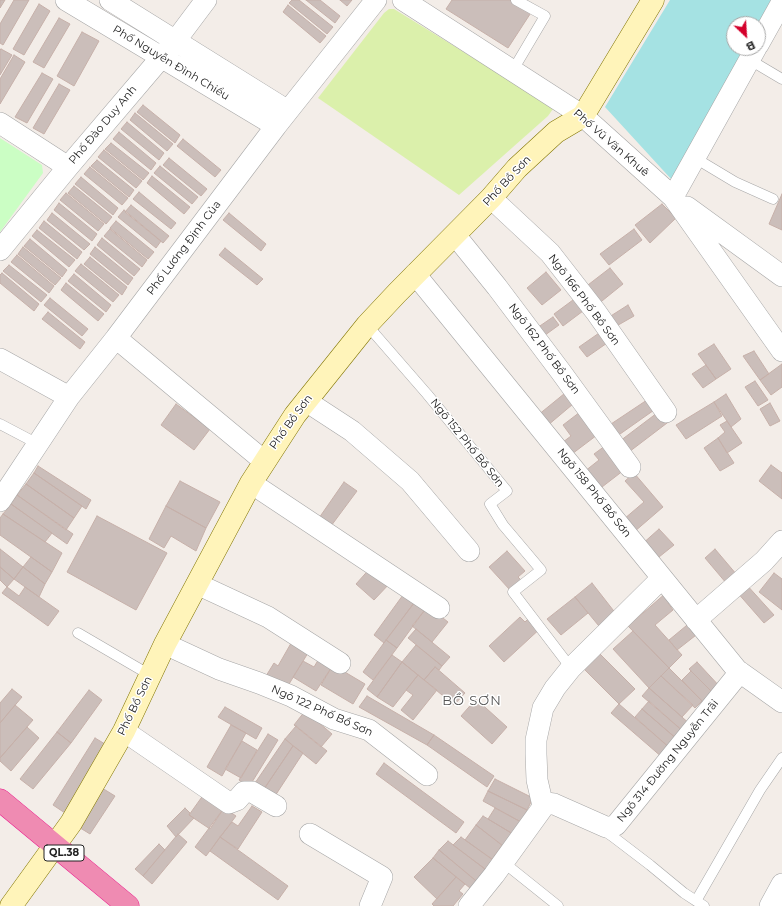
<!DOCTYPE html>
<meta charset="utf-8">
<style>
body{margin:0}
#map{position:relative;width:782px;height:906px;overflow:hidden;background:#f3ede8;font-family:Montserrat,sans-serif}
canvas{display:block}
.north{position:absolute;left:726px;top:16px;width:40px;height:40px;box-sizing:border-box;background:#fff;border:1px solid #a7a7a7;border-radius:50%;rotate:155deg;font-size:11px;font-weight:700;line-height:16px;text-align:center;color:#222}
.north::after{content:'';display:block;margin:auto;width:14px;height:18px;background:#d4002b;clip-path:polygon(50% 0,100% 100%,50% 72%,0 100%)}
</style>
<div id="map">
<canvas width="782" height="906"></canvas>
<div class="north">B</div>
</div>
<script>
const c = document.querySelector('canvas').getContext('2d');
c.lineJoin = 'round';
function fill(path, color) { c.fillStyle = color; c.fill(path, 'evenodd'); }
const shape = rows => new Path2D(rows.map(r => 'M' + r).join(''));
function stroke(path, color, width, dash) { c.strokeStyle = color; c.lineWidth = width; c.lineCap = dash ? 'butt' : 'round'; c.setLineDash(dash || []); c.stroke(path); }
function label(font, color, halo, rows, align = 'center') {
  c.font = font + ' Montserrat,sans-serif'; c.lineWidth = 3; c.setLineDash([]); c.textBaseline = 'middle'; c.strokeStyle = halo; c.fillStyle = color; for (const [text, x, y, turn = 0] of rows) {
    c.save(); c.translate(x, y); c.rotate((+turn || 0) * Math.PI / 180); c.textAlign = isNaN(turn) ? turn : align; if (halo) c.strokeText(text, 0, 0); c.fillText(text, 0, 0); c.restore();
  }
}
const grass = shape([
 [389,9,394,9,553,107,553,109,548,116,459,195,318,98,384,13]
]);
const park = shape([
 [0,138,42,165,43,173,0,232]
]);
const water = shape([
 [670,0,771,0,758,24,734,24,734,48,745,48,672,180,605,107]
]);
const building = shape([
 [0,0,5,0,0,8,0,0],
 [14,0,29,0,3,45,0,43,0,24,14,0],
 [292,0,299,0,333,27,327,34,289,3,292,0],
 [306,0,320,0,340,16,335,23,306,0],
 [340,0,352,0,347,6,340,0],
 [452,0,522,0,534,8,508,48,446,9,452,0],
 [39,4,50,11,24,55,13,49,39,4],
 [288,5,326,36,320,43,283,12,288,5],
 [59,18,70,24,44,68,33,62,59,18],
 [82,32,99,41,74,86,57,76,82,32],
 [1,49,12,55,0,75,0,50,1,49],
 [14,55,25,62,0,104,0,79,14,55],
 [42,73,53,79,27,123,15,117,42,73],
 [59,84,70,90,44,134,33,128,59,84],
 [143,105,180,135,175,143,137,112,143,105],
 [135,113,173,144,167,151,130,120,135,113],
 [127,122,164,153,159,160,121,129,127,122],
 [119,132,156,163,151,170,113,139,119,132],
 [183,139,221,170,215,177,177,146,183,139],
 [111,143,149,173,143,180,105,149,111,143],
 [104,150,142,181,136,188,98,157,104,150],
 [169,158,207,189,201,196,163,165,169,158],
 [97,160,134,190,129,197,91,166,97,160],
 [160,166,198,197,192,204,154,173,160,166],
 [90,167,128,198,122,205,84,174,90,167],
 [152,176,190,207,184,214,147,183,152,176],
 [81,177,118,208,113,215,75,184,81,177],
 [74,186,112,217,106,224,68,193,74,186],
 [139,192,176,223,171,229,133,199,139,192],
 [66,193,104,224,98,231,60,200,66,193],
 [782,194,782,230,769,224,782,194],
 [59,203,97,234,92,241,54,210,59,203],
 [662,204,676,218,650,243,635,225,662,204],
 [131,205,169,236,163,243,125,212,131,205],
 [124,210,161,241,156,248,118,217,124,210],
 [52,213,90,244,84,250,47,220,52,213],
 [229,213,266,244,261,251,223,220,229,213],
 [44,221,82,252,77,259,39,228,44,221],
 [116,221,154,252,148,259,110,228,116,221],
 [110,229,147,260,142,267,104,236,110,229],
 [634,229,642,240,609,265,600,254,634,229],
 [37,230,75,260,69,267,32,236,37,230],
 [102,238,140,269,134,276,97,245,102,238],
 [30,239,67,270,62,277,24,246,30,239],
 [23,247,61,278,55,285,18,254,23,247],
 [95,247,133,278,128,285,90,254,95,247],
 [225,248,263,279,257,285,219,255,225,248],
 [17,255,54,286,49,293,11,262,17,255],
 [90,257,127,287,122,295,84,264,90,257],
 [81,264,119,295,113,302,75,271,81,264],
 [9,265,47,295,41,302,3,271,9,265],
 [610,268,623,284,597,305,584,288,610,268],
 [546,272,561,290,542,305,527,288,546,272],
 [2,273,39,304,34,311,0,283,0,275,2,273],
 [74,274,111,305,106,312,68,281,74,274],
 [66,283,104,314,98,321,61,290,66,283],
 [577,297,587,308,563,326,554,314,577,297],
 [50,298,88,329,82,336,44,305,50,298],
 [628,305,634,316,613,328,606,319,628,305],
 [48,312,85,342,80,349,42,319,48,312],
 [553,317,559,325,541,338,534,330,553,317],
 [602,331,610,341,587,357,579,347,602,331],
 [714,344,731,369,716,379,698,354,714,344],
 [754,351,769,374,760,380,743,356,754,351],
 [782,364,782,387,771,395,760,380,782,364],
 [706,365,716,379,703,388,692,374,706,365],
 [755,381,768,400,758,406,745,387,755,381],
 [570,389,579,399,541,431,532,420,570,389],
 [726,394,741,419,731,427,714,402,726,394],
 [650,398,657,408,613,439,605,428,650,398],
 [714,402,722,416,686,439,676,425,714,402],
 [770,403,780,421,770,426,760,409,770,403],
 [176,404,210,429,194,450,161,425,176,404],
 [584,409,601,432,568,457,559,445,571,436,563,425,584,409],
 [661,410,671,420,625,455,616,444,661,410],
 [727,421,742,443,727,453,718,438,725,432,720,425,727,421],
 [718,438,734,463,720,471,704,448,718,438],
 [609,443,628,467,589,497,575,479,599,460,594,454,609,443],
 [771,465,782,473,782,499,759,481,771,465],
 [38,466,91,500,86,509,34,473,38,466],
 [34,473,82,506,74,518,26,484,34,473],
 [634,473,663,507,634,532,624,519,644,502,625,481,634,473],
 [180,481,220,502,206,528,166,506,180,481],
 [344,482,357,491,331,526,319,518,344,482],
 [26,484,74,518,66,530,17,495,26,484],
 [17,495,73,534,67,544,11,504,17,495],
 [11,504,52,533,45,542,3,514,11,504],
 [166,506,206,528,196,551,171,536,164,548,149,539,166,506],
 [3,514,62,553,52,572,0,535,0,518,3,514],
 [97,516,167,553,136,610,67,572,97,516],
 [659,529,674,545,654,561,641,545,659,529],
 [0,549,23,567,14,579,0,567,0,549],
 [715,549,737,575,727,584,705,558,715,549],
 [507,551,525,571,518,577,521,580,510,590,489,567,507,551],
 [31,557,52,572,45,584,23,567,31,557],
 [373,565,391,582,374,600,356,584,373,565],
 [0,567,14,579,7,587,0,580,0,567],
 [23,567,45,584,39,597,14,579,23,567],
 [774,573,782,579,782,610,759,592,774,573],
 [592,583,624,624,608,637,575,597,592,583],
 [745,583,774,615,764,623,736,591,745,583],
 [7,587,19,596,25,587,59,611,48,626,2,593,7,587],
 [666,593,672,600,668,603,673,610,655,625,682,655,669,668,628,626,666,593],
 [403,595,414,603,384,643,374,635,403,595],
 [575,597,588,613,561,635,547,619,575,597],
 [414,603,424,611,397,648,386,640,414,603],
 [428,606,448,622,432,642,412,626,428,606],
 [532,615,543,626,504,662,489,646,520,617,525,622,532,615],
 [692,621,700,632,677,650,669,640,692,621],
 [416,629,450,657,442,666,408,638,416,629],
 [633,631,669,668,649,688,613,649,633,631],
 [294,638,311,648,286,689,266,676,274,663,278,666,294,638],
 [386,640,397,648,373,680,363,672,386,640],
 [416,645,442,666,439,670,435,667,424,680,402,662,416,645],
 [598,652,635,689,619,704,582,667,598,652],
 [392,655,402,662,377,697,367,689,392,655],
 [320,657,333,665,316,691,293,677,303,661,314,667,320,657],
 [402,662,418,675,393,707,377,697,402,662],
 [697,662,722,689,716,696,689,669,697,662],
 [333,665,365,684,353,704,321,685,333,665],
 [435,667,465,693,454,705,424,680,435,667],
 [669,668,702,701,695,708,661,676,669,668],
 [691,671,716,696,706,705,682,680,691,671],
 [418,675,437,690,413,720,401,710,413,695,406,690,418,675],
 [661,676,693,705,682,717,649,688,661,676],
 [649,688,691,725,685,733,642,696,649,688],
 [12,689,22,697,0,723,0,703,12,689],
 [89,690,102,700,71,743,57,732,89,690],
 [367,696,434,735,427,745,359,707,367,696],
 [476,699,507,727,492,744,461,716,476,699],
 [649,701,685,733,678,740,642,709,649,701],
 [619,704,671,749,663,758,611,713,619,704],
 [15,705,33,720,0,758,0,723,15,705],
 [225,707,262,728,256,739,218,717,225,707],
 [642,709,678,740,671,749,635,717,642,709],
 [305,711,332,734,321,747,294,725,305,711],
 [231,725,246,733,222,776,207,767,231,725],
 [296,726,327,751,316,764,285,739,296,726],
 [27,727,39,738,11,771,0,761,0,758,27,727],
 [57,732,71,743,33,789,20,779,57,732],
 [268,734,278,740,249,787,239,780,268,734],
 [434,735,494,776,487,787,427,745,434,735],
 [95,738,110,747,68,815,53,805,95,738],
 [285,739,293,746,264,789,255,783,285,739],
 [242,741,257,750,241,778,225,769,242,741],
 [293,746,303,753,275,796,264,789,293,746],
 [384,763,464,822,456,833,376,774,384,763],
 [495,779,533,798,527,810,488,791,495,779],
 [102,788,115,796,90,834,77,826,102,788],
 [488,791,527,810,521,822,483,801,488,791],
 [204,794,224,808,210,829,189,815,204,794],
 [252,806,262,812,238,849,220,837,232,822,238,826,252,806],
 [185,808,190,813,189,815,194,818,176,837,167,826,185,808],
 [224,808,236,816,206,856,195,847,224,808],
 [495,808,521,822,518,837,488,819,495,808],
 [483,816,518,837,508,850,476,825,483,816],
 [476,825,502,845,492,859,465,840,476,825],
 [178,834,187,842,152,884,143,876,178,834],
 [220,837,288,886,278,900,210,851,220,837],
 [461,837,497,863,489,872,453,845,461,837],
 [448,841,489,872,480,884,439,850,448,841],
 [159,844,165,850,143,876,135,869,159,844],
 [439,850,476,881,470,888,433,858,439,850],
 [433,858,456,877,437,899,414,877,433,858],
 [456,877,465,884,459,891,463,894,453,906,434,906,432,904,456,877]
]);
const lane = shape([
 [750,60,782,79],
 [513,70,545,16,516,0],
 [695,158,735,182,773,199],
 [367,325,427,394,507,491,490,504,503,525,541,570,513,592,571,668],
 [0,424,38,444],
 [78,633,150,675],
 [606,827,609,834,612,836,650,865,684,893,704,906],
 [503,862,558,906],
 [696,901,760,790,782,758]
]);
const street = shape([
 [66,0,276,126],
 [110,0,288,111],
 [403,0,583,116,673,197,756,48],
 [758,45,782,2],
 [0,123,68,167],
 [673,197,782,351],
 [491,198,550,253,596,312,666,412],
 [687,207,782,276],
 [455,235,497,287,561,372,630,467],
 [0,250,68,167,176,40,206,0],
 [415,274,737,670,782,702],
 [116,338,264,461],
 [0,359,69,397],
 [306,401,352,431,410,481,469,551],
 [251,483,439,608],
 [0,501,69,397,116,338,276,126,376,0],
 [197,584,268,617,340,663],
 [696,620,764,561,782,541],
 [165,644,219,669,259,683,291,696,334,719,369,730,427,775],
 [124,731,229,803,237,800,244,792,252,792,276,806],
 [543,806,537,780,536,754,536,740,543,708,555,688,571,668,662,578],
 [310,834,382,877,370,906],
 [469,906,494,875,546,803,554,804,606,827,611,827,616,825,740,672],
 [770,906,782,884]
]);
const secondary = shape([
 [11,906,71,823,124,731,165,644,251,483,295,415,367,325,397,293,491,198,517,168,556,132,583,116,653,0]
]);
const highway = shape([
 [0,800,128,906]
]);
const shields = [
 [64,853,40]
];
const shieldNames = [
 ["QL.38",64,853]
];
const streetNames = [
 ["Phố Nguyễn Đình Chiểu",171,63,31],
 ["Phố Đào Duy Anh",103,125,-50],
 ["Phố Vũ Văn Khuê",611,143,41],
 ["Phố Bồ Sơn",507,181,-47],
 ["Phố Lương Định Của",184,248,-53],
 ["Ngõ 166 Phố Bồ Sơn",584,300,53],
 ["Ngõ 162 Phố Bồ Sơn",544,349,53],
 ["Phố Bồ Sơn",291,422,-54],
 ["Ngõ 152 Phố Bồ Sơn",467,443,51],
 ["Ngõ 158 Phố Bồ Sơn",594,493,51],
 ["Phố Bồ Sơn",135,706,-64],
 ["Ngõ 122 Phố Bồ Sơn",322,711,24],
 ["Ngõ 314 Đường Nguyễn Trãi",668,761,-51]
];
const quarterNames = [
 ["BỒ SƠN",472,701]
];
fill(grass, '#dbf0ab');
fill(park, '#cbfec4');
fill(water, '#a5e2e3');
fill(building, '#cbbeba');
stroke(building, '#c6b0a9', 1);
stroke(lane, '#a6a6a6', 11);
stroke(street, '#a6a6a6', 22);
stroke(secondary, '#827500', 23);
stroke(highway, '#ea1b8d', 23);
stroke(lane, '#fff', 10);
stroke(street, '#fff', 21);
stroke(secondary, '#fff4ba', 22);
stroke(highway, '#ef8bb2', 22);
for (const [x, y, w] of shields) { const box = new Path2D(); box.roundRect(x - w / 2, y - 8, w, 16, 3); c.fillStyle = '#fff'; c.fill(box); stroke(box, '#222', 1); }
label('bold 10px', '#222', null, shieldNames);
label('11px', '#222', '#fff', streetNames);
c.letterSpacing = '1px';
label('13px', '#555', '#fff', quarterNames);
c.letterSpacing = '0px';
</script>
